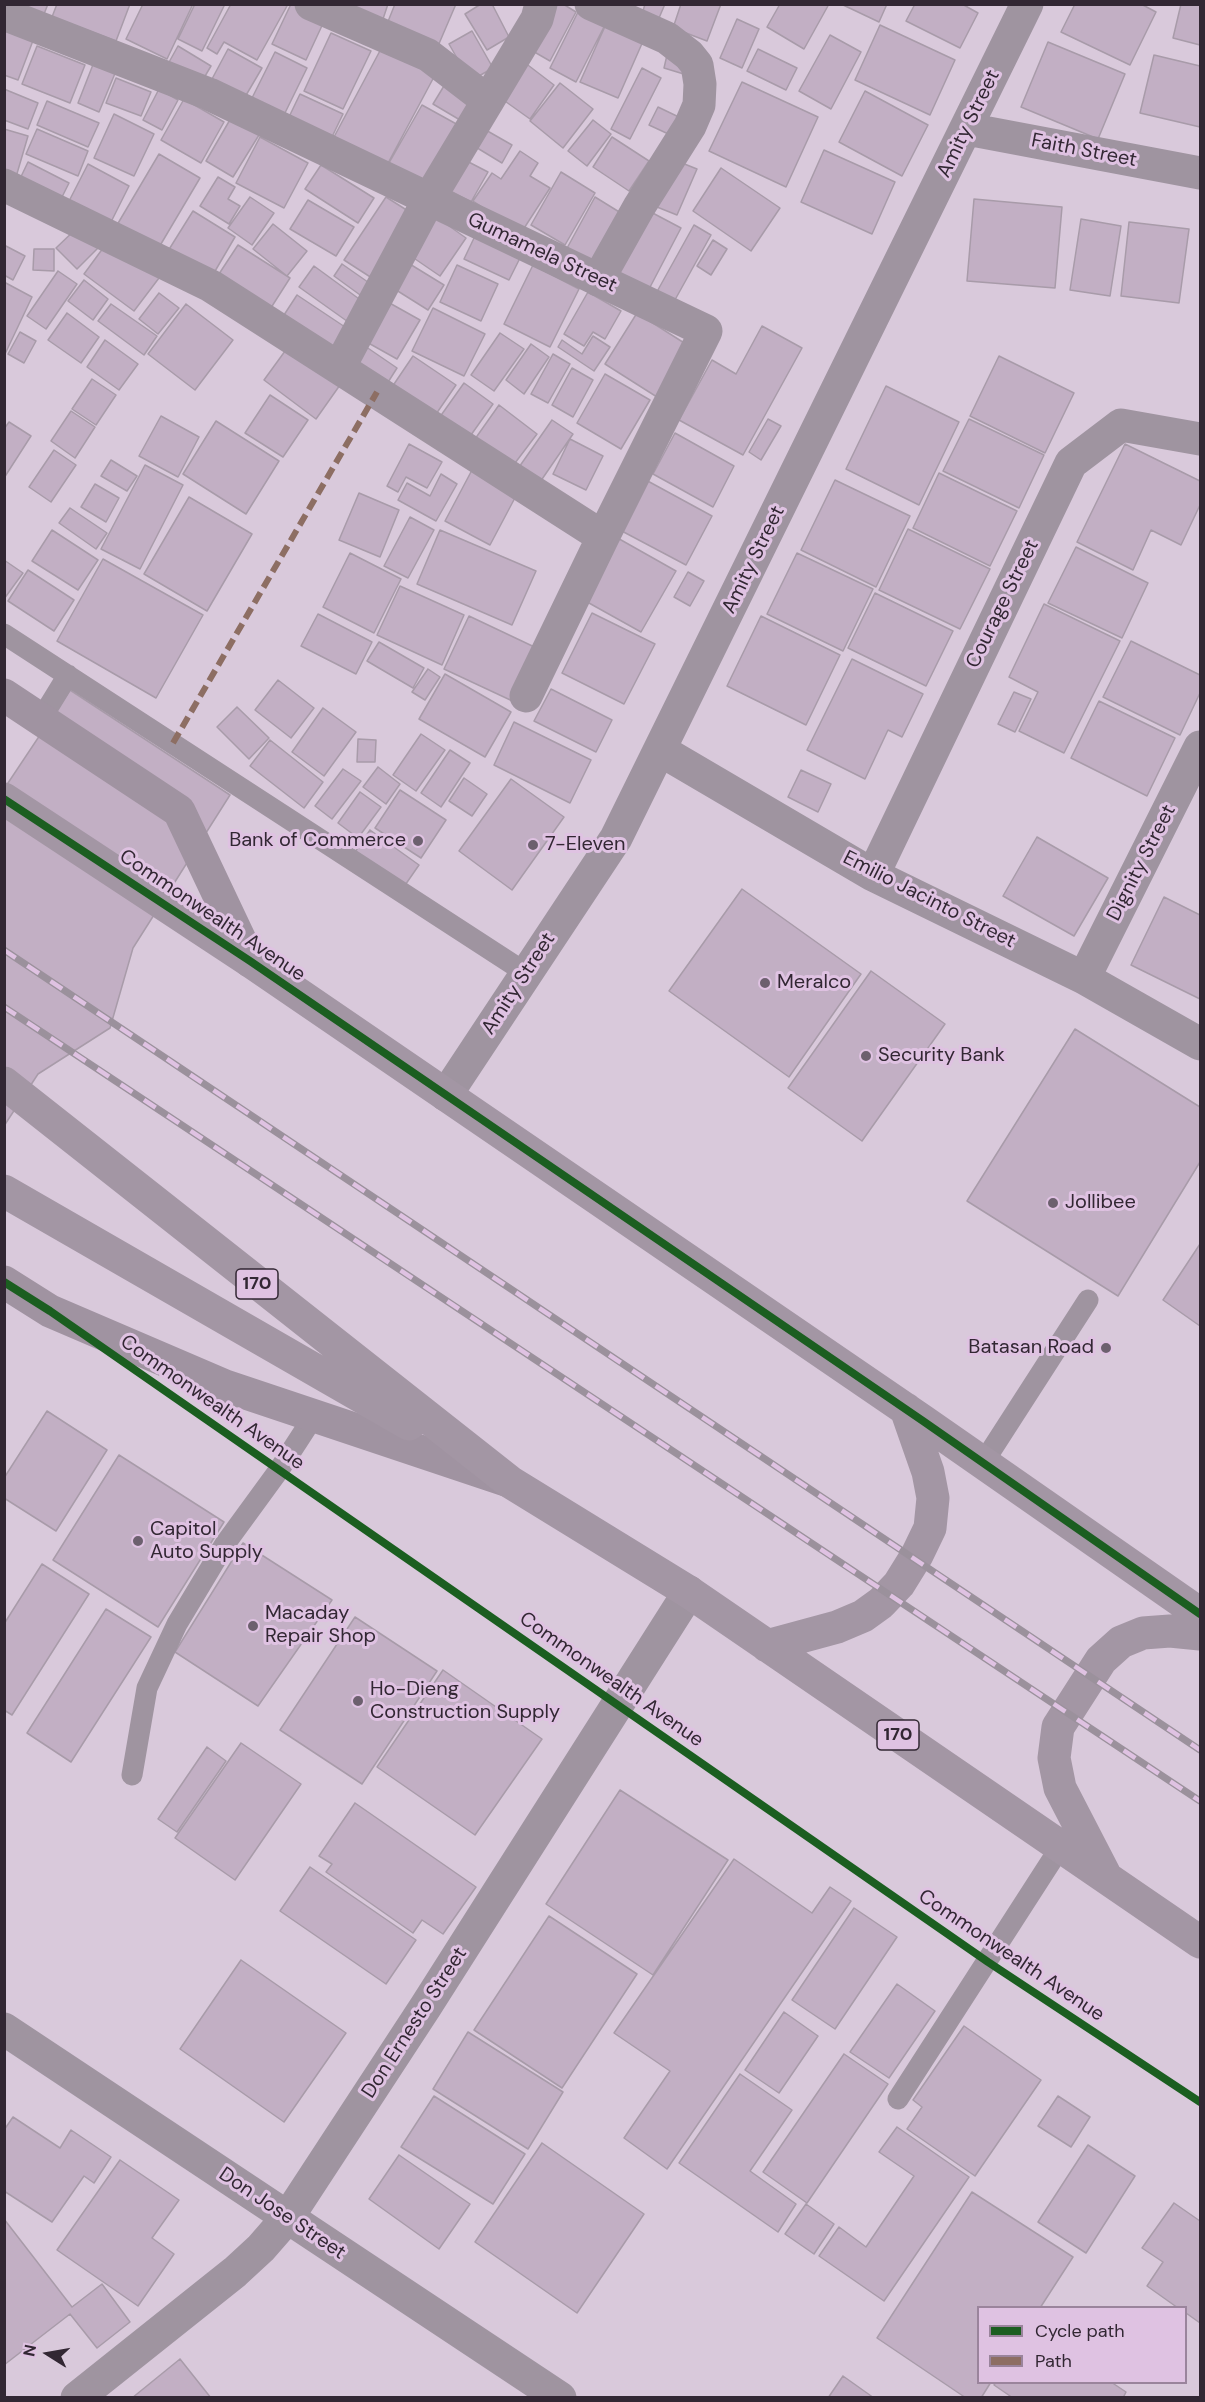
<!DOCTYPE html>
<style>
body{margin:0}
#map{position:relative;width:1205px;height:2402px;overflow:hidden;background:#d9c9db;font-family:"DM Sans",sans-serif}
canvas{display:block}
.frame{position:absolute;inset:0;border:6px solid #322733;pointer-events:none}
.legend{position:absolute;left:977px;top:2306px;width:210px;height:78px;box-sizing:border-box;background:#dfc2e2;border:2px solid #9a849c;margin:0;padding:8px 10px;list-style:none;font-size:18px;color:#322733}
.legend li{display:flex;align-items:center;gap:12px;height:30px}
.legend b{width:30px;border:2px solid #9a849c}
.north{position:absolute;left:18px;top:2324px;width:60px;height:60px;-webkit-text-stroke:4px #dfc2e2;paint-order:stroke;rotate:281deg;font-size:16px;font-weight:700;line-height:24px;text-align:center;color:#322733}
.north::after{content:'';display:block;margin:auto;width:21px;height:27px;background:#322733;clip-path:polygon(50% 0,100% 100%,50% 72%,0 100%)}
</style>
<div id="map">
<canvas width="1205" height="2402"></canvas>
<div class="frame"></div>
<ul class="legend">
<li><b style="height:8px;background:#1b5e20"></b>Cycle path</li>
<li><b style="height:8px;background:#8d6e63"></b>Path</li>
</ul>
<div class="north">N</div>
</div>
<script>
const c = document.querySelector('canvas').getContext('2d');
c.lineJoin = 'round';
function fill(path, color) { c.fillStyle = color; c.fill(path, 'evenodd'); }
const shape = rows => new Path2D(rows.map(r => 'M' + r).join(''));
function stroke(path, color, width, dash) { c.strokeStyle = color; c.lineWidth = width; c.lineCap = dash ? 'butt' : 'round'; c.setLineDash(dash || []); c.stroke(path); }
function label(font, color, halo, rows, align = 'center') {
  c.font = font + ' "DM Sans",sans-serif'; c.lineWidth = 6; c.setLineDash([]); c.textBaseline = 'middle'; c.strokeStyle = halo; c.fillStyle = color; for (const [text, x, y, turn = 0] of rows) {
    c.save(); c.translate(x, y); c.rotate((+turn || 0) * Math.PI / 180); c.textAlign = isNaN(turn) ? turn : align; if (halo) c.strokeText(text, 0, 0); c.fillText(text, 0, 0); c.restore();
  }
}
const building = shape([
 [8,4,48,4,42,19,8,4],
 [57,4,130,4,116,41,52,17,57,4],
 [143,4,193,4,167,59,126,39,143,4],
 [195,4,225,4,202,51,178,39,195,4],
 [231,4,283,4,287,6,257,60,224,42,217,54,207,48,231,4],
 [291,4,301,4,326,17,306,60,272,44,291,4],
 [334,4,388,4,382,22,334,4],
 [395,4,456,4,438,46,387,24,395,4],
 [481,4,492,4,509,37,487,50,465,14,481,4],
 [545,4,563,4,576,12,550,61,524,46,545,4],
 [582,4,610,15,576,82,550,68,582,4],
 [645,4,665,4,659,18,643,11,645,4],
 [681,4,721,4,707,41,673,28,681,4],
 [780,4,829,4,804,49,767,27,780,4],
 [841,4,887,4,879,22,841,4],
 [915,4,962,4,978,13,960,48,906,21,915,4],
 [1075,4,1141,4,1156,12,1130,65,1061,32,1075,4],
 [1181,4,1200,4,1200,45,1173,38,1181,4],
 [737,19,759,29,742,68,720,58,737,19],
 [607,22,644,39,618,98,580,82,607,22],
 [880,25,955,60,930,115,855,80,880,25],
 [4,26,34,38,18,80,4,75,4,26],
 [472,31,493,68,470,81,449,44,472,31],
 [331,33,371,51,343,109,304,91,331,33],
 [830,35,861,52,831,109,799,91,830,35],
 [1048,42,1125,74,1098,139,1021,107,1048,42],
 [37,46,85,65,70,103,22,84,37,46],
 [178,46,211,66,201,83,168,64,178,46],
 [382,47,435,75,387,165,334,137,382,47],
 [228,49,262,68,245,97,212,79,228,49],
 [758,49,797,68,786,90,747,71,758,49],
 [275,52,307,68,283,117,251,100,275,52],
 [667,55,687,75,664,68,667,55],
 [1154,55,1200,66,1200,127,1140,113,1154,55],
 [520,59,554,85,530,119,495,94,520,59],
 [94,62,116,71,99,112,78,103,94,62],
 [642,68,661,78,630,139,611,129,642,68],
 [116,78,151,92,141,116,106,103,116,78],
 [447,81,473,96,460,120,433,104,447,81],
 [742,82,818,117,786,187,709,151,742,82],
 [560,83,593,109,563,148,530,121,560,83],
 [4,89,38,103,28,129,4,120,4,89],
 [159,89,178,100,162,130,143,120,159,89],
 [865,91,928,125,902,176,839,142,865,91],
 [300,94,343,114,331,139,288,119,300,94],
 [184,99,224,122,201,163,161,140,184,99],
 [47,101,99,123,88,147,37,125,47,101],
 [422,105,460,126,427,184,389,163,422,105],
 [658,107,685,120,677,138,649,125,658,107],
 [114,114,154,134,134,176,94,158,114,114],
 [231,118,259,135,233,177,206,161,231,118],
 [593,120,611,134,587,166,568,151,593,120],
 [4,129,28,136,16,177,4,173,4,129],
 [37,129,88,151,78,176,26,154,37,129],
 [484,129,512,145,502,163,474,146,484,129],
 [260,137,308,163,284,208,236,183,260,137],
 [612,137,649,161,629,191,593,167,612,137],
 [824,150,895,182,872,234,801,202,824,150],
 [520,151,538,163,530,176,550,188,521,233,473,201,492,173,501,179,520,151],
 [159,154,200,178,158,249,117,225,159,154],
 [459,157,488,172,471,202,443,187,459,157],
 [677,161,697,169,677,215,657,207,677,161],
 [28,162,69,183,58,205,17,185,28,162],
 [88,164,129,186,107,230,66,207,88,164],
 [321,165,374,198,358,223,305,189,321,165],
 [721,168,780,208,751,251,693,211,721,168],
 [561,172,595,193,565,245,531,225,561,172],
 [218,177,235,187,228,199,240,206,229,224,200,206,218,177],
 [250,197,274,213,252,245,228,228,250,197],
 [386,197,416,216,375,280,344,260,386,197],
 [595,197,629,218,600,270,566,250,595,197],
 [974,199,1062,207,1055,288,967,281,974,199],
 [308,200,354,227,336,256,290,229,308,200],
 [647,210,681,228,648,291,613,273,647,210],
 [193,211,235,237,211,278,168,251,193,211],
 [428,211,466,238,440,276,402,250,428,211],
 [1081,219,1121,226,1110,296,1070,290,1081,219],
 [1129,222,1189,229,1179,303,1121,296,1129,222],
 [273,224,307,251,287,276,253,249,273,224],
 [694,225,711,235,671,307,654,297,694,225],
 [79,226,99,247,77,269,56,248,79,226],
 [475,236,520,258,509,280,464,259,475,236],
 [109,240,159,278,134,311,84,274,109,240],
 [713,240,727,249,711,275,697,266,713,240],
 [4,245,25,256,13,280,4,275,4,245],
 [238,245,290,278,267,314,215,280,238,245],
 [34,249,54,249,54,271,33,270,34,249],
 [400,258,444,285,428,310,385,283,400,258],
 [342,264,375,287,367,300,334,276,342,264],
 [457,265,498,284,481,321,440,302,457,265],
 [533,265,579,289,550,347,504,324,533,265],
 [314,266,366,304,351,324,299,287,314,266],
 [58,271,77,284,46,329,27,316,58,271],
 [84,280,108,299,93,320,68,301,84,280],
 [4,282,32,297,5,354,4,354,4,282],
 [588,292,621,311,605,339,593,332,584,346,564,334,588,292],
 [159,293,179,308,158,334,139,319,159,293],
 [297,295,357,335,341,358,282,318,297,295],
 [386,301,420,320,397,359,363,340,386,301],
 [111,304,157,336,144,355,98,321,111,304],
 [186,304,233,340,195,390,148,354,186,304],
 [433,308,485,334,464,376,412,351,433,308],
 [67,313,99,337,81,363,48,340,67,313],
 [637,313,689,346,657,397,605,364,637,313],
 [762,326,802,348,743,455,679,420,712,360,736,374,762,326],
 [20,332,36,341,24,363,8,354,20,332],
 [500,333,524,349,494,391,471,375,500,333],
 [593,336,610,347,594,371,558,347,562,340,582,354,593,336],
 [105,340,138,364,119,390,87,367,105,340],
 [359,342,397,368,385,387,346,361,359,342],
 [531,344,549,357,524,394,506,380,531,344],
 [288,347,340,385,316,419,264,380,288,347],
 [553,354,570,364,548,403,531,394,553,354],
 [413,356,456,385,432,420,390,390,413,356],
 [999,356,1074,393,1045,453,970,416,999,356],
 [572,368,593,380,573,417,552,405,572,368],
 [605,374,650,400,621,449,577,423,605,374],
 [92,379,116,395,96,425,72,409,92,379],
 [464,383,493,404,466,442,437,421,464,383],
 [886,386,959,422,919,505,846,469,886,386],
 [270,395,308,420,283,457,245,433,270,395],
 [499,405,537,434,512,467,475,439,499,405],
 [71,411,95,427,75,458,51,441,71,411],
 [161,416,199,437,178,477,139,456,161,416],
 [768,419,781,426,761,460,749,452,768,419],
 [969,419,1044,455,1019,508,943,471,969,419],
 [552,420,573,434,538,485,517,470,552,420],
 [216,421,279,461,246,514,183,474,216,421],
 [9,422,31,436,4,478,4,429,9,422],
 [675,433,734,466,713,507,653,474,675,433],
 [570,439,603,456,586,490,553,474,570,439],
 [409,444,442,462,427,488,406,477,398,492,387,486,409,444],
 [1125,444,1200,481,1200,505,1181,545,1151,530,1133,570,1077,542,1125,444],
 [54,450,76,465,51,502,29,487,54,450],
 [111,460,137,476,127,491,101,476,111,460],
 [145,465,183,485,140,569,101,549,145,465],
 [472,470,517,494,490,545,445,521,472,470],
 [939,473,1017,511,990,566,913,528,939,473],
 [441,474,457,484,436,521,398,500,407,483,430,496,441,474],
 [644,479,712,516,686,565,618,529,644,479],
 [835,480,910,516,876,587,801,550,835,480],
 [95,484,119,498,106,522,81,507,95,484],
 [359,493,399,510,380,557,339,540,359,493],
 [189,497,252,534,207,611,144,574,189,497],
 [70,508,107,533,96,549,59,523,70,508],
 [410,517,434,530,408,578,384,566,410,517],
 [908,529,990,569,960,629,879,590,908,529],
 [52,530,98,560,78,590,32,561,52,530],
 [440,530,536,571,512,625,417,584,440,530],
 [614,536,676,571,641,632,580,598,614,536],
 [1076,547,1148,583,1122,638,1048,603,1076,547],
 [350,553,401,579,374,633,323,607,350,553],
 [797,553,873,589,843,651,767,614,797,553],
 [103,559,203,615,156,698,57,641,103,559],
 [4,560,23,573,4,599,4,560],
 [28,570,74,600,54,631,8,601,28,570],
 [688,572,704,581,690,606,674,597,688,572],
 [400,586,464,615,442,665,377,635,400,586],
 [875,593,953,631,926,686,848,648,875,593],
 [1044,604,1120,641,1064,753,1019,731,1038,692,1009,677,1044,604],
 [592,613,655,644,624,704,562,673,592,613],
 [318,614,372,642,356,674,301,646,318,614],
 [469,616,545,652,521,705,444,669,469,616],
 [761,616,840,655,806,725,727,686,761,616],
 [1131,641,1200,675,1200,693,1180,735,1103,697,1131,641],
 [379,642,424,668,413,688,367,661,379,642],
 [852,659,923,694,902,737,888,730,865,779,807,750,852,659],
 [428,669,440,677,425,700,412,692,428,669],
 [445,674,511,712,485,757,419,719,445,674],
 [278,680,314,708,291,738,255,710,278,680],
 [551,689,612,720,596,752,534,721,551,689],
 [70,690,230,795,133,948,110,1028,38,1074,4,1126,4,789,70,690],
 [1014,692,1031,699,1015,732,998,724,1014,692],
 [1099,701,1175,738,1147,796,1071,758,1099,701],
 [237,707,269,738,249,759,217,727,237,707],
 [323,708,356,732,324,776,292,752,323,708],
 [514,722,591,760,570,803,494,765,514,722],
 [421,734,445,750,416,791,393,775,421,734],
 [358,739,376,740,375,762,357,762,358,739],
 [270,740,323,782,304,808,250,766,270,740],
 [450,750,470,763,441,807,421,793,450,750],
 [378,767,400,784,386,804,363,787,378,767],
 [343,769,361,781,332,819,315,806,343,769],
 [801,770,831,784,818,812,788,797,801,770],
 [464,778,487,794,472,816,449,801,464,778],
 [511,779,564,817,512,890,459,851,511,779],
 [400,790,446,820,421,858,375,828,400,790],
 [360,792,381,807,358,838,338,823,360,792],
 [370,830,419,865,401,891,351,858,370,830],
 [1037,837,1108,878,1074,936,1003,896,1037,837],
 [742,889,861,974,789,1077,669,991,742,889],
 [1164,897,1200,915,1200,999,1131,965,1164,897],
 [871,971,945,1024,862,1141,788,1088,871,971],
 [1075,1029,1200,1107,1200,1162,1118,1296,967,1201,1075,1029],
 [1200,1244,1200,1326,1163,1300,1200,1244],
 [47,1411,107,1450,56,1531,4,1498,4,1478,47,1411],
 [119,1455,224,1522,158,1627,53,1560,119,1455],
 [243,1543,332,1600,258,1706,175,1652,243,1543],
 [42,1564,89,1594,12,1715,4,1710,4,1624,42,1564],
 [106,1609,151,1637,71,1762,27,1733,106,1609],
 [355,1617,437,1671,362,1784,280,1730,355,1617],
 [443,1670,542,1739,475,1835,377,1767,443,1670],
 [241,1743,301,1784,235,1880,175,1838,241,1743],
 [207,1747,226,1761,177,1832,158,1819,207,1747],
 [620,1790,728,1860,653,1975,546,1904,620,1790],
 [355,1803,476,1887,443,1934,422,1920,413,1933,326,1872,332,1864,319,1856,355,1803],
 [734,1859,812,1913,830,1887,851,1901,667,2169,624,2138,670,2071,614,2033,734,1859],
 [310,1867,416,1940,386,1984,280,1911,310,1867],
 [854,1908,897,1937,835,2029,792,2000,854,1908],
 [549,1916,637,1974,562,2088,474,2030,549,1916],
 [241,1960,346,2033,284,2122,180,2049,241,1960],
 [897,1984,935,2011,889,2078,850,2052,897,1984],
 [784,2012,818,2036,779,2093,745,2070,784,2012],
 [964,2026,1041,2080,975,2176,907,2129,922,2107,913,2100,964,2026],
 [468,2032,563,2092,528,2149,433,2089,468,2032],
 [844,2054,888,2084,807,2203,763,2172,844,2054],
 [740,2074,792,2110,750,2171,796,2204,778,2232,679,2163,740,2074],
 [434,2096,525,2154,493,2204,401,2147,434,2096],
 [1058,2096,1090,2117,1071,2147,1038,2126,1058,2096],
 [13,2117,60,2148,71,2130,111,2157,94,2183,84,2176,52,2222,4,2191,4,2130,13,2117],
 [897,2127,969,2177,884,2301,819,2256,839,2227,866,2247,914,2176,879,2152,897,2127],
 [542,2143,644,2214,577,2313,475,2242,542,2143],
 [1088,2145,1135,2176,1086,2253,1038,2222,1088,2145],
 [399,2155,470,2204,439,2249,369,2199,399,2155],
 [120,2160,179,2200,152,2238,174,2254,138,2306,57,2250,120,2160],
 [972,2192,1073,2257,1040,2308,978,2308,978,2382,991,2382,981,2398,966,2398,877,2338,972,2192],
 [1174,2203,1200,2221,1200,2323,1186,2313,1186,2308,1178,2308,1147,2286,1163,2262,1142,2248,1174,2203],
 [806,2204,834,2224,814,2254,785,2234,806,2204],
 [4,2219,72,2307,102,2284,130,2322,97,2348,70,2314,4,2365,4,2219],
 [180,2359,211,2398,132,2398,180,2359],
 [843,2376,874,2398,828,2398,843,2376],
 [996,2382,1111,2382,1126,2392,1123,2398,1013,2398,994,2385,996,2382]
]);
const lane = shape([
 [4,634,526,973],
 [41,719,68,675],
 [983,1463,1088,1300],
 [132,1775,147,1688,177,1624,225,1544,279,1470,314,1416],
 [898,2099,1061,1846]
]);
const street = shape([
 [311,4,428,55,488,101],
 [591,4,667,38,689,55,697,65,700,84,699,105,690,126,639,207,598,280],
 [4,14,209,94,706,331,603,537,526,696],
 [967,129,1200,173],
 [4,185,211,286,603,537],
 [339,368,429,199,537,19,541,4],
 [660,750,873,875,1084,978,1200,1044],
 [873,875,1071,463,1121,425,1200,439],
 [1084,978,1200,747],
 [446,1095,616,838,1027,4],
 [4,2029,560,2398],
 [77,2398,235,2272,261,2248,288,2217,426,2006,689,1592]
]);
const secondary = shape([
 [4,695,179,811,250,961],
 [4,1282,50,1311,225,1386,506,1480]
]);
const primary = shape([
 [4,799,250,961,923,1421,1200,1614],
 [4,1083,510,1482,689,1592,1200,1942],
 [4,1191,409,1424],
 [767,1646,837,1627,863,1616,881,1603,899,1584,917,1555,930,1528,933,1498,928,1472,906,1409],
 [1104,1873,1060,1788,1054,1758,1058,1727,1101,1660,1121,1642,1143,1633,1170,1631,1200,1634]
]);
const rail = shape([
 [4,950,1200,1750],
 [4,1007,1200,1801]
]);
const quiet = shape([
 [173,743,377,392]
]);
const cycleway = shape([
 [4,799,250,961,923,1421,1200,1614],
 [4,1282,50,1311,988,1962,1200,2102]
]);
const markers = [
 [418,841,6,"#6c606e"],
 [533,845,6,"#6c606e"],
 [765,983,6,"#6c606e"],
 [866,1056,6,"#6c606e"],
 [1053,1203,6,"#6c606e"],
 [1106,1348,6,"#6c606e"],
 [138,1541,6,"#6c606e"],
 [253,1626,6,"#6c606e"],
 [358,1701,6,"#6c606e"]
];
const shields = [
 [257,1284,42],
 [898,1735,42]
];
const shieldNames = [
 ["170",257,1284],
 ["170",898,1735]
];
const streetNames = [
 ["Amity Street",969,124,-64],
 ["Faith Street",1084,151,11],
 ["Gumamela Street",542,253,25],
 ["Amity Street",754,560,-64],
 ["Courage Street",1003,604,-64],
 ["Dignity Street",1142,863,-63],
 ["Emilio Jacinto Street",929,900,27],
 ["Commonwealth Avenue",212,916,34],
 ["Amity Street",519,984,-57],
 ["Commonwealth Avenue",212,1403,35],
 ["Commonwealth Avenue",611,1680,35],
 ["Commonwealth Avenue",1011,1956,34],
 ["Don Ernesto Street",415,2023,-57],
 ["Don Jose Street",282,2214,34]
];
const poiNames = [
 ["Bank of Commerce",406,841,"right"],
 ["7-Eleven",545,845],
 ["Meralco",777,983],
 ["Security Bank",878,1056],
 ["Jollibee",1065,1203],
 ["Batasan Road",1094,1348,"right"],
 ["Capitol",150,1530],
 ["Auto Supply",150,1553],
 ["Macaday",265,1614],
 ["Repair Shop",265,1637],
 ["Ho-Dieng",370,1690],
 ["Construction Supply",370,1713]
];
fill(building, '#c2afc4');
stroke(building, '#a89ba9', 1.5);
stroke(lane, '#9f94a0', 21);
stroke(street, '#9f94a0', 33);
stroke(secondary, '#a093a1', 33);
stroke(primary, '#a396a4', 33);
stroke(rail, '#9b919c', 7);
stroke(rail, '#dfc2e2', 4.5, [14]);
stroke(quiet, '#8d6e63', 6, [12, 6]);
stroke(cycleway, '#1b5e20', 8);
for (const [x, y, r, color] of markers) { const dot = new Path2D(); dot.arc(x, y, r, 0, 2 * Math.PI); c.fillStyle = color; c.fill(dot); stroke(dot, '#dfc2e2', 2); }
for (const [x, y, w] of shields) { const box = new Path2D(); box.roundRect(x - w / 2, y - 15, w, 30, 4.5); c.fillStyle = '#dfc2e2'; c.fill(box); stroke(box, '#322733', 1.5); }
label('bold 18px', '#322733', null, shieldNames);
label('20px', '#322733', '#dfc2e2', streetNames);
label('20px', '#322733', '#dfc2e2', poiNames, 'left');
</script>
